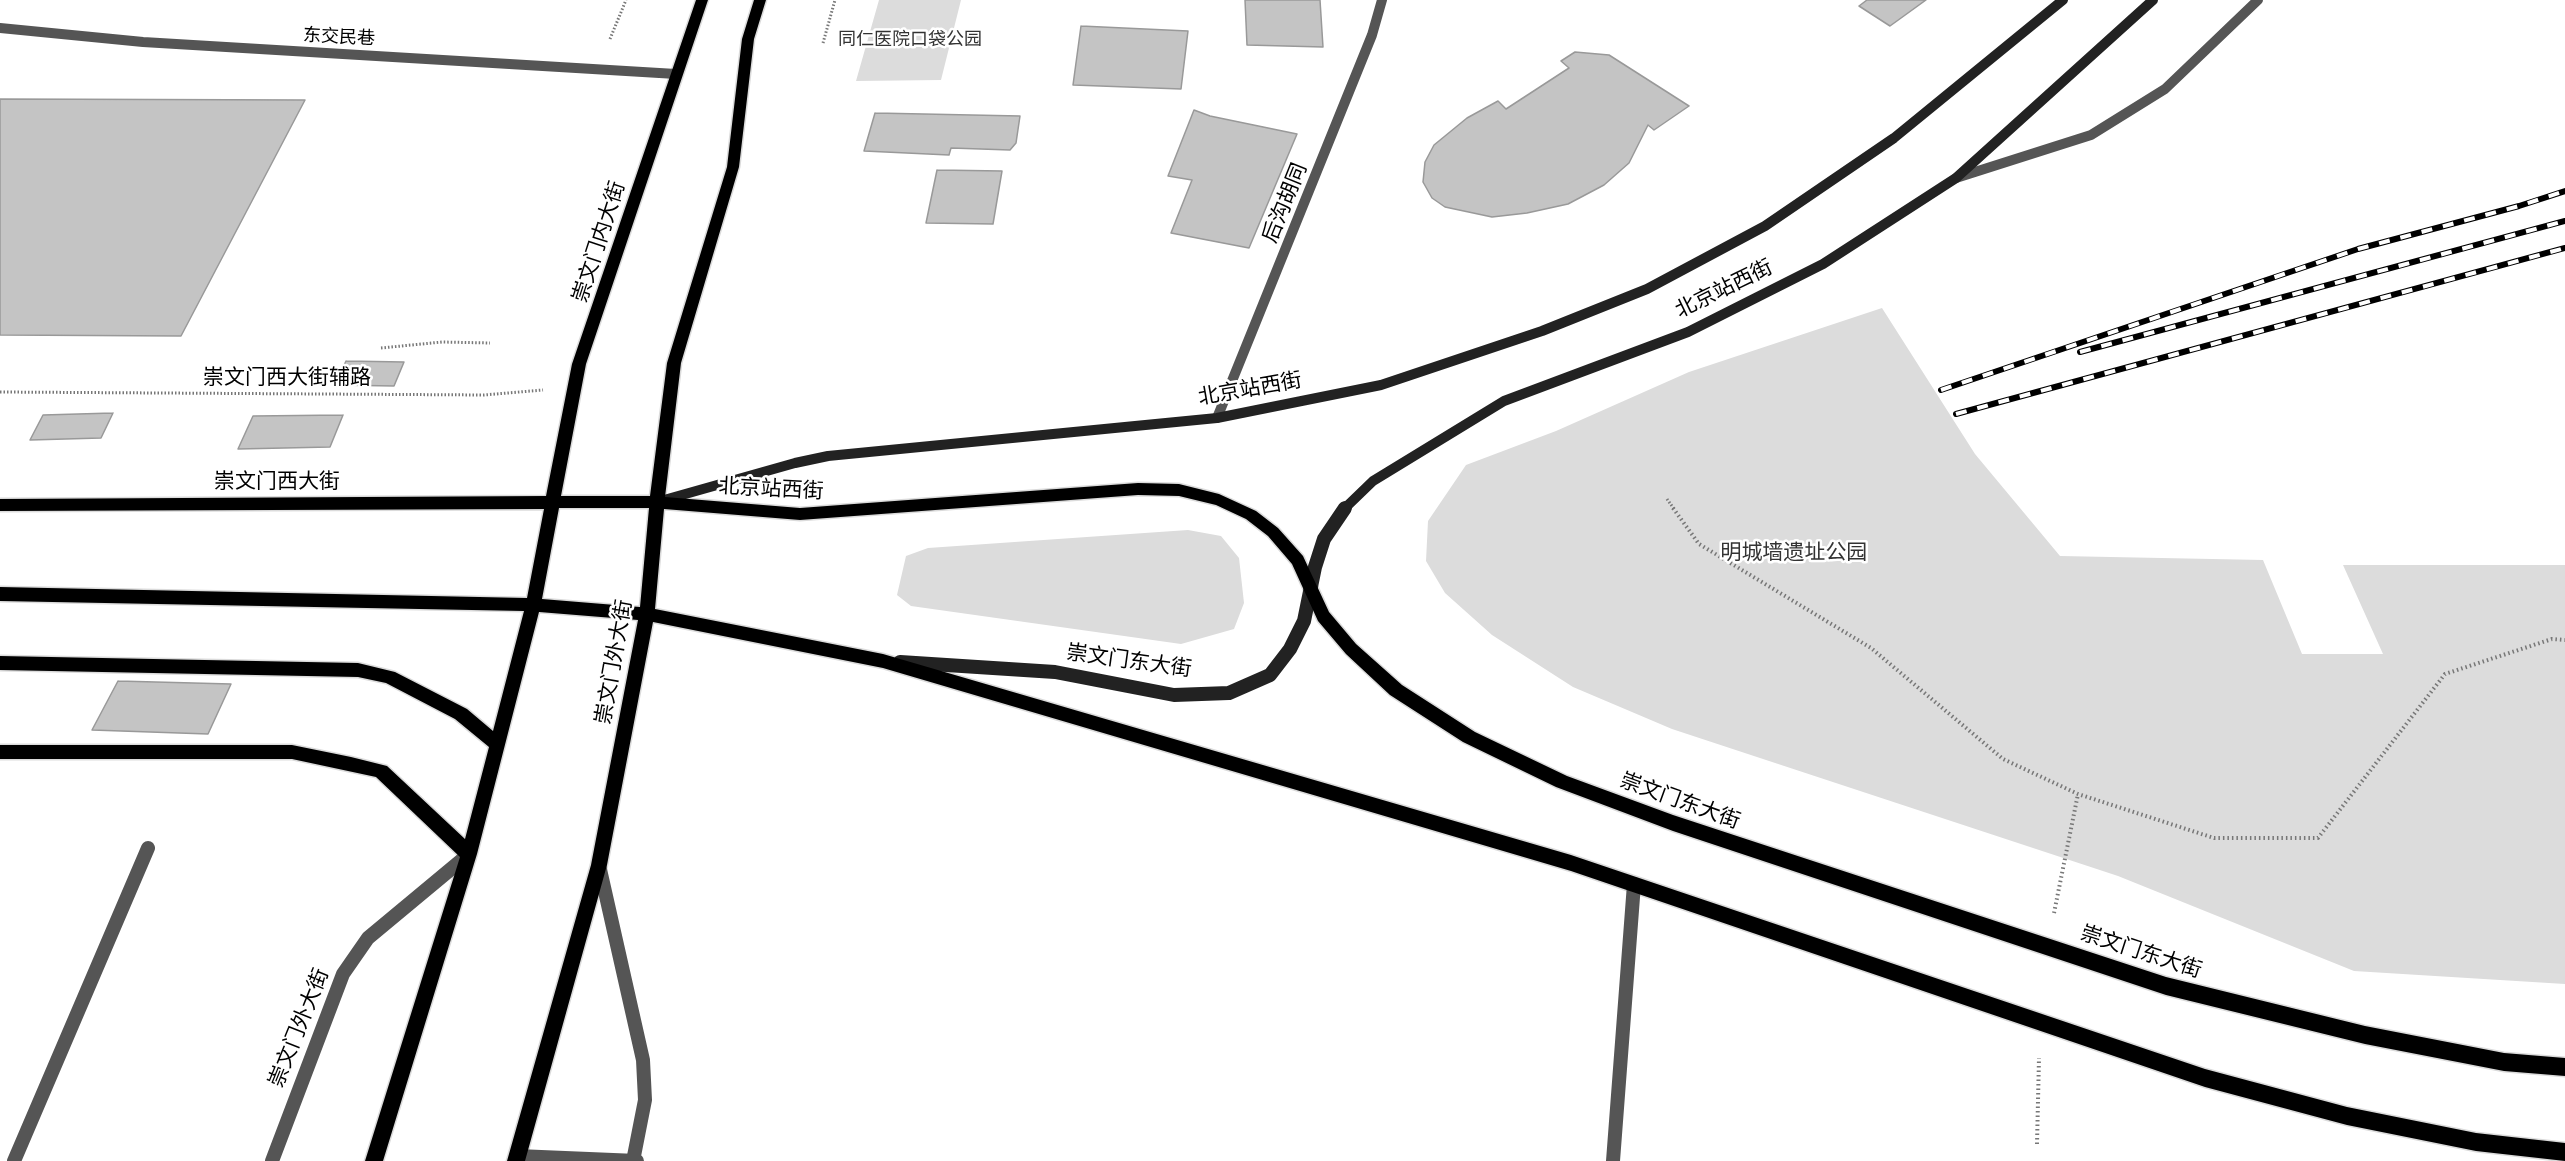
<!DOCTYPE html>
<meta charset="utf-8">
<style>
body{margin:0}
canvas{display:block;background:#fff}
</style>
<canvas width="2565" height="1161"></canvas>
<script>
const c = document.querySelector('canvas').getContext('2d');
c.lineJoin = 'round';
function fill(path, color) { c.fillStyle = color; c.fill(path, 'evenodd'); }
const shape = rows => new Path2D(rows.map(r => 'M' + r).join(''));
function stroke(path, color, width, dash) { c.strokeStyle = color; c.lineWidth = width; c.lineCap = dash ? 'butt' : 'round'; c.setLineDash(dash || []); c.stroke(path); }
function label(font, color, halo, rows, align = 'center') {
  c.font = font + ' Inter,"Noto Sans SC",sans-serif'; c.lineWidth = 5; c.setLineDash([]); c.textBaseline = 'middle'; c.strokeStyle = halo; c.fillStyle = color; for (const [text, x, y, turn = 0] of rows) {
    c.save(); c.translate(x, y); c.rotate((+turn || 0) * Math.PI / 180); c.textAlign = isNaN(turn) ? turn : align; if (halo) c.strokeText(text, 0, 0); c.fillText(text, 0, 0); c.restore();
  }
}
const green = shape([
 [879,0,961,0,941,80,856,81],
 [1882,308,1975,454,2060,556,2263,560,2302,654,2383,654,2343,565,2565,565,2565,984,2354,971,2118,876,1672,729,1573,687,1492,635,1445,593,1426,561,1428,521,1466,465,1556,431,1689,372],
 [1188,530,1221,536,1239,558,1244,603,1234,629,1181,644,911,606,897,595,906,556,928,548]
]);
const building = shape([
 [1245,0,1320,0,1323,47,1247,45,1245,0],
 [1867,0,1926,0,1890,26,1859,6,1867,0],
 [1081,26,1188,31,1181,89,1073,85,1081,26],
 [1575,52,1609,55,1689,106,1654,130,1648,125,1629,163,1604,185,1568,204,1527,213,1492,217,1445,207,1432,198,1423,182,1425,162,1434,145,1467,118,1498,101,1506,109,1569,68,1561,61,1575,52],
 [0,99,305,100,181,336,0,335,0,99],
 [1194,110,1210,116,1297,134,1249,248,1171,233,1192,180,1168,176,1194,110],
 [875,113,1020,116,1016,143,1010,150,951,148,949,155,864,151,875,113],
 [937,170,1002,171,993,224,926,223,937,170],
 [346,361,404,362,394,386,335,385,346,361],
 [113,413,101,438,30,440,43,415,113,413],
 [343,415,330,447,238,449,253,416,343,415],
 [118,681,231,684,208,734,92,730,118,681]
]);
const pathFar1 = shape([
 [610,39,626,0],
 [823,43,835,0],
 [381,348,442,342,490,343],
 [0,392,484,395,543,390],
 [1667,499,1674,509]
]);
const path = shape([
 [1673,508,1699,544,1871,648,2003,759,2078,794,2214,838,2318,838,2445,674,2552,639,2565,640],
 [2054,913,2078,794],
 [2037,1144,2039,1058]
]);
const service = shape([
 [517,1156,637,1161],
 [14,1161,148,848],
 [1613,1161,1634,884]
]);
const minor = shape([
 [0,28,143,42,676,74],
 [1217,418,1372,35,1382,0]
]);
const tertiaryFar1 = shape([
 [1956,178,2091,135,2165,89,2258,0]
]);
const tertiary = shape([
 [599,865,643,1060,645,1100,633,1161],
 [272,1161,343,974,368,938,469,854]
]);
const secondaryFar1 = shape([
 [657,502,795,463,828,456,1217,418,1381,385,1542,331,1647,289,1765,226,1894,138,2063,0],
 [1344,509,1373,481,1504,401,1688,332,1823,264,1956,178,2153,0]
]);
const secondary = shape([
 [900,662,1055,672,1174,695,1229,693,1270,675,1290,649,1304,621,1315,567,1324,539,1345,508]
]);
const primary = shape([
 [696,0,708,0,586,364,561,496,650,496,667,363,727,167,742,39,754,0,766,0,754,39,739,167,681,363,665,497,800,508,1138,483,1179,484,1219,494,1256,511,1278,528,1303,556,1329,612,1356,644,1402,685,1475,732,1567,776,1673,815,2166,977,2365,1026,2504,1053,2565,1058,2565,1076,2504,1071,2365,1044,2166,995,1673,831,1556,787,1463,742,1390,695,1346,654,1318,621,1292,564,1268,536,1246,519,1216,505,1179,496,1138,495,800,520,664,509,655,609,883,654,1571,855,2205,1069,2347,1107,2476,1133,2565,1143,2565,1161,2476,1151,2347,1125,2205,1087,1571,871,883,668,653,622,607,865,525,1161,507,1161,591,865,638,620,539,612,477,854,383,1161,365,1161,460,857,376,777,292,759,0,759,0,745,292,745,351,757,387,766,465,839,489,747,455,719,386,683,358,677,0,670,0,656,358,663,395,672,467,709,493,731,524,611,0,601,0,587,527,598,544,509,0,511,0,499,546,496,572,364,696,0],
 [559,508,649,508,640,607,542,599,559,508]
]);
const rail = shape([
 [2080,352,2565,221],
 [1941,390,2358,249,2519,206,2565,191],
 [1956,414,2565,248]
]);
const farStreetnames = [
 ["东交民巷",339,37,3]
];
const farParknames = [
 ["同仁医院口袋公园",910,40]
];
const streetNames = [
 ["后沟胡同",1285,203,-68],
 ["崇文门内大街",599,242,-72],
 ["北京站西街",1724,289,-26],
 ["崇文门西大街辅路",287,378],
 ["北京站西街",1250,389,-10],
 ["崇文门西大街",277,482],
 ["北京站西街",771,489,3],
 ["崇文门东大街",1129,661,8],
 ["崇文门外大街",614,662,-80],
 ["崇文门东大街",1680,801,20],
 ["崇文门东大街",2141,952,18],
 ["崇文门外大街",299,1028,-68]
];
const parkNames = [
 ["明城墙遗址公园",1794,553]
];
fill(green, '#dcdcdc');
fill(building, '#c4c4c4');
stroke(building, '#999', 1.5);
stroke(primary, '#dbdbdb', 3);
stroke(pathFar1, '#777', 3, [1.5, 2]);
stroke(path, '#777', 4, [1.5, 3]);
stroke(service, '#555', 14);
stroke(minor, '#555', 10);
stroke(tertiaryFar1, '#555', 10);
stroke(tertiary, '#555', 14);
stroke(secondaryFar1, '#222', 10);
stroke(secondary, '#222', 14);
fill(primary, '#000');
stroke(rail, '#000', 6);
stroke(rail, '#fff', 4, [11]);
label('18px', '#000', '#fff', farStreetnames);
label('18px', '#333', '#fff', farParknames);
label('21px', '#000', '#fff', streetNames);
label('21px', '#333', '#fff', parkNames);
</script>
